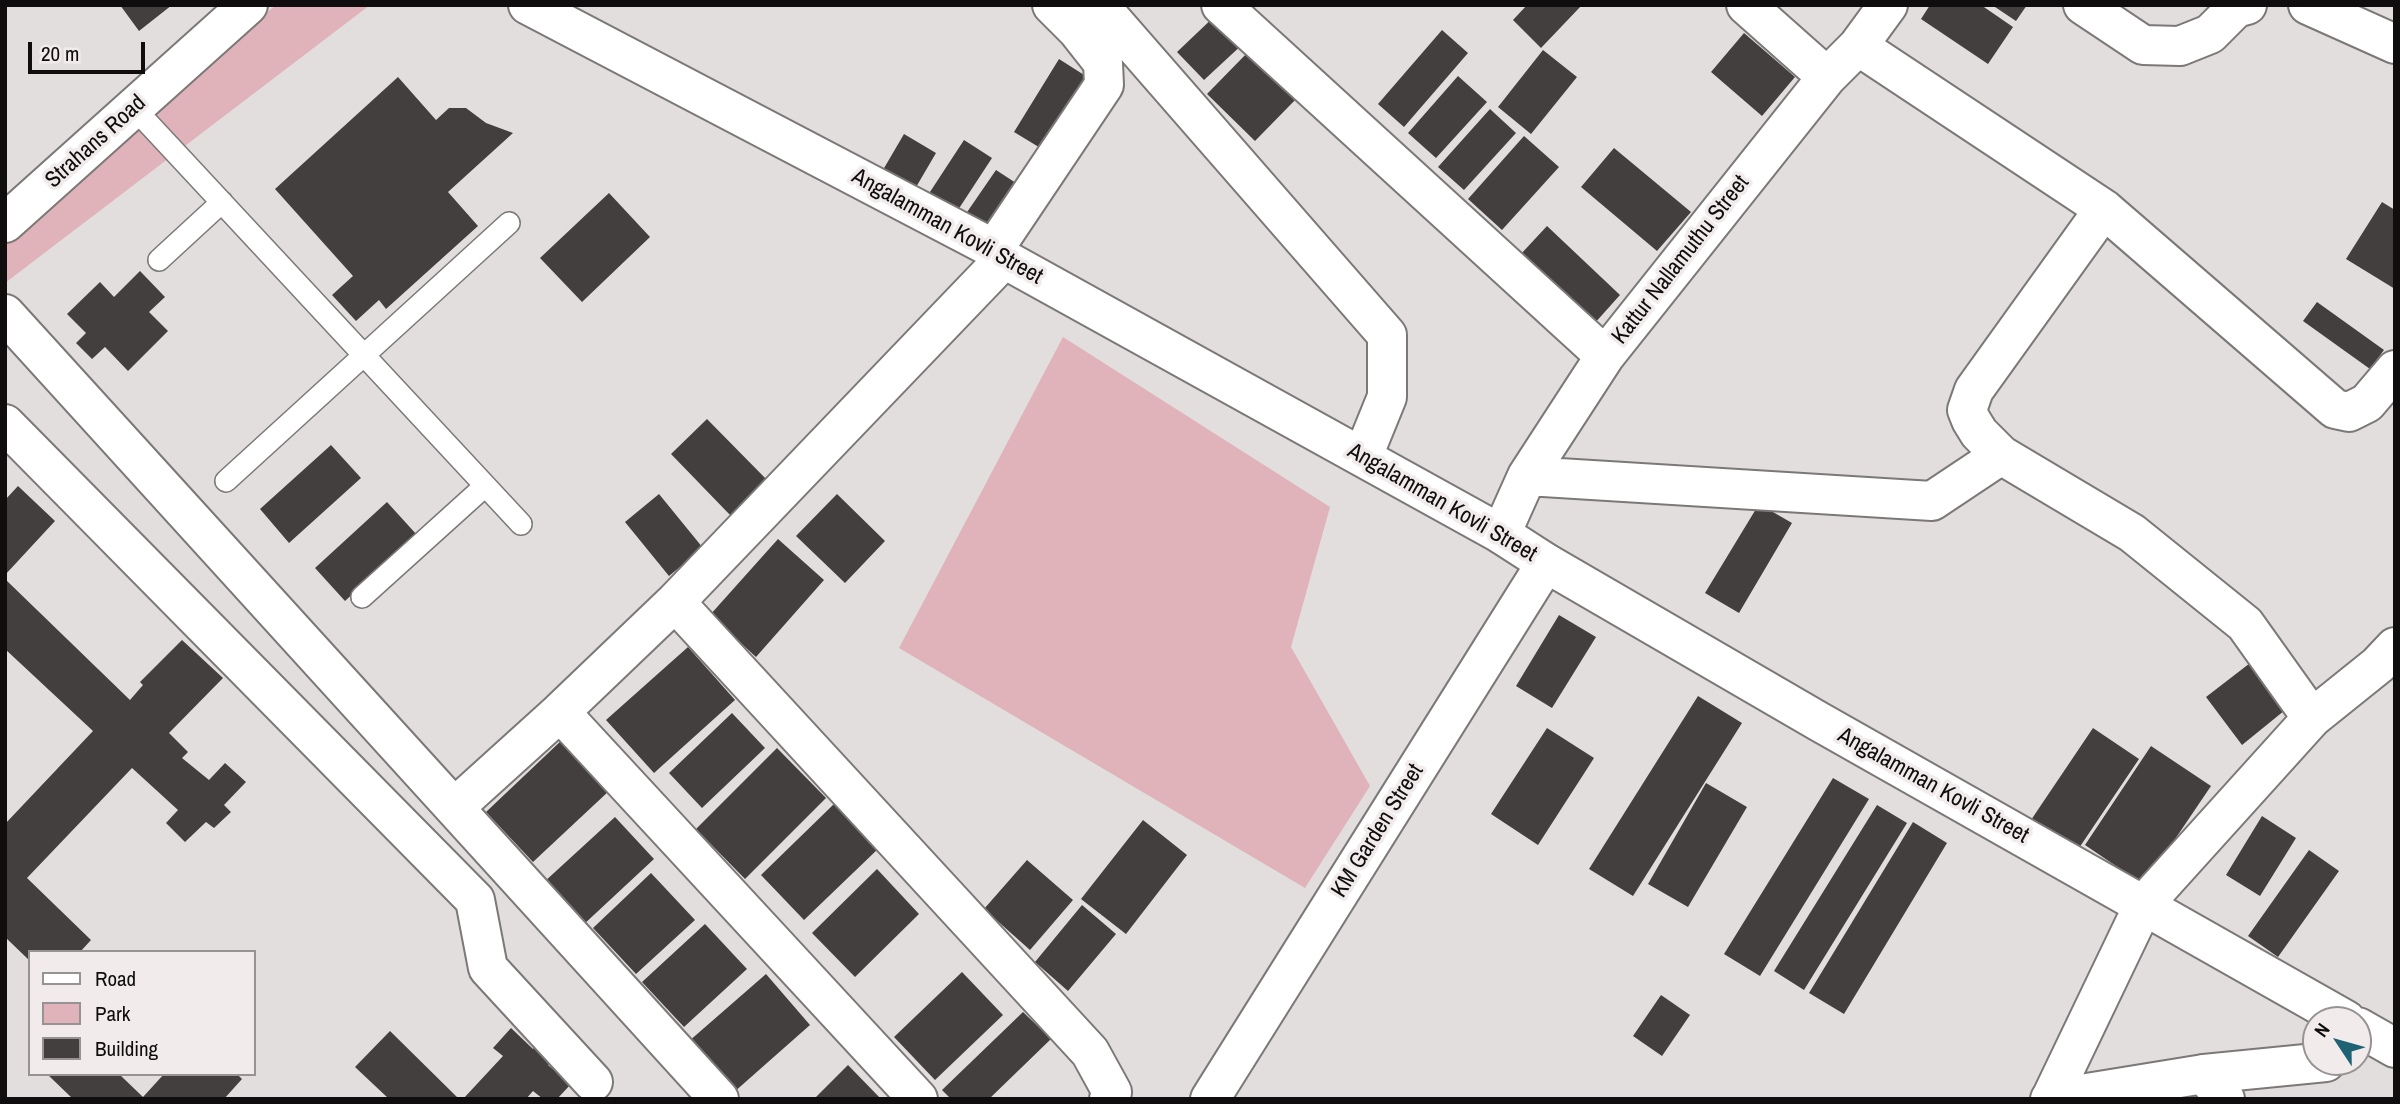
<!DOCTYPE html>
<style>
body{margin:0}
#map{position:relative;width:2400px;height:1104px;overflow:hidden;background:#e3dede;font-family:"Archivo Narrow",sans-serif}
canvas{display:block}
.frame{position:absolute;inset:0;border:7px solid #0f0d0d;pointer-events:none}
.legend{position:absolute;left:28px;top:950px;width:228px;height:126px;box-sizing:border-box;background:#f1ebec;border:2px solid #979293;margin:0;padding:9px 12px;list-style:none;font-size:21px;color:#0f0d0d}
.legend li{display:flex;align-items:center;gap:14px;height:35px}
.legend b{width:35px;border:2px solid #979293}
.north{position:absolute;left:2302px;top:1006px;width:70px;height:70px;box-sizing:border-box;background:#f1ebec;border:2px solid #979293;border-radius:50%;rotate:306deg;font-size:19px;font-weight:700;line-height:28px;text-align:center;color:#0f0d0d}
.north::after{content:'';display:block;margin:auto;width:24px;height:32px;background:#1e6274;clip-path:polygon(50% 0,100% 100%,50% 72%,0 100%)}
.scale{position:absolute;left:28px;top:42px;width:117px;height:32px;box-sizing:border-box;border:4px solid #0f0d0d;border-top:0;padding-left:9px;font-size:21px;line-height:24px;white-space:nowrap;color:#0f0d0d;-webkit-text-stroke:5px #f1ebec;paint-order:stroke}
</style>
<div id="map">
<canvas width="2400" height="1104"></canvas>
<div class="frame"></div>
<ul class="legend">
<li><b style="height:9px;background:#fff"></b>Road</li>
<li><b style="height:19px;background:#dfb3b9"></b>Park</li>
<li><b style="height:19px;background:#433f3f"></b>Building</li>
</ul>
<div class="north">N</div>
<div class="scale">20 m</div>
</div>
<script>
const c = document.querySelector('canvas').getContext('2d');
c.lineJoin = 'round';
function fill(path, color) { c.fillStyle = color; c.fill(path, 'evenodd'); }
const shape = rows => new Path2D(rows.map(r => 'M' + r).join(''));
function stroke(path, color, width, dash) { c.strokeStyle = color; c.lineWidth = width; c.lineCap = dash ? 'butt' : 'round'; c.setLineDash(dash || []); c.stroke(path); }
function label(font, color, halo, rows, align = 'center') {
  c.font = font + ' "Archivo Narrow",sans-serif'; c.lineWidth = 7; c.setLineDash([]); c.textBaseline = 'middle'; c.strokeStyle = halo; c.fillStyle = color; for (const [text, x, y, turn = 0] of rows) {
    c.save(); c.translate(x, y); c.rotate((+turn || 0) * Math.PI / 180); c.textAlign = isNaN(turn) ? turn : align; if (halo) c.strokeText(text, 0, 0); c.fillText(text, 0, 0); c.restore();
  }
}
const green = shape([
 [276,5,370,5,5,283,5,229],
 [1063,337,1330,507,1291,647,1370,786,1305,888,899,648]
]);
const building = shape([
 [120,5,172,5,139,31],
 [1527,5,1582,5,1541,48,1513,20],
 [1930,5,1981,5,2013,27,1988,64,1921,19],
 [1992,5,2027,5,2016,21],
 [1218,13,1245,42,1204,80,1177,52],
 [1442,30,1468,53,1404,127,1378,104],
 [1744,33,1795,77,1762,116,1711,72],
 [1250,50,1298,97,1255,141,1207,94],
 [1543,50,1577,77,1531,134,1498,107],
 [1059,59,1092,80,1047,152,1014,132],
 [1458,76,1487,102,1436,158,1408,133],
 [398,77,436,120,449,108,466,108,486,123,513,133,448,192,478,226,386,309,379,300,356,321,332,295,353,276,275,189],
 [1490,109,1516,133,1464,190,1438,167],
 [904,134,936,153,912,194,880,175],
 [1524,136,1559,167,1502,230,1468,199],
 [964,140,992,158,956,213,928,195],
 [1614,148,1691,212,1657,251,1581,187],
 [996,170,1019,185,986,233,963,218],
 [609,193,650,237,582,302,540,258],
 [2382,202,2395,210,2395,289,2346,259],
 [1547,226,1620,295,1594,324,1520,255],
 [140,271,165,297,149,312,168,331,128,371,105,347,92,359,76,343,86,333,67,314,100,282,114,297],
 [2317,302,2384,350,2370,369,2303,321],
 [707,419,768,481,731,516,671,454],
 [331,445,361,478,289,543,260,509],
 [18,486,55,521,5,575,5,500],
 [659,494,703,548,669,576,625,522],
 [837,494,885,541,845,583,796,536],
 [387,502,417,535,345,601,315,568],
 [1759,504,1792,523,1739,613,1705,593],
 [778,539,824,580,756,657,710,615],
 [5,579,130,700,143,685,140,682,182,640,223,678,169,733,188,752,182,758,209,780,225,763,246,782,224,805,231,812,214,828,206,822,185,842,166,823,178,810,132,768,27,878,91,940,80,952,30,952,30,961,5,937,5,824,93,731,5,649],
 [1559,615,1596,637,1552,708,1516,686],
 [688,647,735,700,654,773,606,720],
 [2254,660,2290,706,2242,745,2206,697],
 [1698,696,1742,723,1633,896,1589,869],
 [732,713,765,748,702,808,669,773],
 [1547,728,1594,758,1538,845,1491,814],
 [2093,728,2139,759,2077,851,2031,820],
 [563,739,610,790,533,862,486,812],
 [2151,746,2211,786,2144,885,2085,845],
 [777,748,826,798,745,879,696,829],
 [1833,778,1869,799,1760,976,1724,954],
 [1706,783,1747,807,1688,907,1648,884],
 [835,803,879,848,804,920,761,875],
 [1877,805,1907,823,1804,990,1774,971],
 [2262,816,2296,838,2260,896,2226,875],
 [615,817,654,859,582,926,543,883],
 [1143,820,1187,855,1126,934,1081,899],
 [1913,822,1947,843,1844,1014,1809,993],
 [2309,850,2339,871,2278,957,2248,936],
 [1027,860,1073,900,1030,950,984,909],
 [877,869,919,914,855,977,812,933],
 [651,873,695,920,636,974,593,928],
 [1082,905,1116,934,1068,991,1035,962],
 [705,924,747,969,684,1027,642,982],
 [962,972,1003,1015,935,1080,894,1037],
 [766,974,810,1025,733,1093,688,1042],
 [1661,995,1690,1015,1662,1056,1633,1036],
 [1023,1012,1051,1039,989,1099,951,1099,942,1090],
 [511,1028,533,1049,538,1042,556,1058,548,1065,571,1084,557,1099,543,1099,533,1091,526,1099,463,1099,503,1056,493,1048],
 [390,1031,459,1099,389,1099,355,1067],
 [848,1065,881,1099,814,1099],
 [47,1074,119,1074,143,1097,164,1074,237,1074,242,1079,224,1099,73,1099]
]);
const lane = shape([
 [134,108,521,524],
 [159,260,222,202],
 [226,481,509,223],
 [362,597,485,486]
]);
const street = shape([
 [1099,5,1387,335,1387,397,1363,456],
 [1221,5,1605,356],
 [1746,5,1827,77],
 [2083,5,2143,45,2180,46,2210,34,2236,8,2247,5],
 [2308,5,2395,44],
 [1858,46,2104,209,2335,409,2349,412,2367,403,2395,370],
 [994,249,1104,85,1103,63,1077,30,1052,5],
 [5,314,719,1099],
 [5,424,475,900,488,968,593,1082],
 [2001,455,1979,433,1971,420,1967,410,1974,390,2104,209],
 [1527,476,1932,501,2001,455,2132,533,2245,624,2312,718],
 [1501,534,1527,476,1605,356,1827,77,1858,46,1888,5],
 [675,602,1090,1052,1112,1092,1109,1099],
 [560,712,918,1099],
 [455,807,560,712,675,602,1004,259],
 [2144,904,2312,718,2378,665,2395,647],
 [2204,1074,2225,1099],
 [1210,1099,1546,563]
]);
const secondary = shape([
 [528,5,994,249,1004,259,1501,534,1546,563,1818,721,2346,1020],
 [5,223,248,5],
 [2358,1027,2395,1048],
 [2051,1098,2144,904],
 [2050,1099,2204,1074,2326,1062]
]);
const streetNames = [
 ["Strahans Road",96,142,-42],
 ["Angalamman Kovli Street",947,227,29],
 ["Kattur Nallamuthu Street",1681,260,-52],
 ["Angalamman Kovli Street",1442,503,30],
 ["Angalamman Kovli Street",1933,786,29],
 ["KM Garden Street",1378,831,-58]
];
fill(green, '#dfb3b9');
fill(building, '#433f3f');
stroke(lane, '#7d7878', 24);
stroke(street, '#7d7878', 42);
stroke(secondary, '#7d7878', 42);
stroke(lane, '#fff', 21);
stroke(street, '#fff', 38);
stroke(secondary, '#fff', 38);
label('23px', '#0f0d0d', '#f1ebec', streetNames);
</script>
